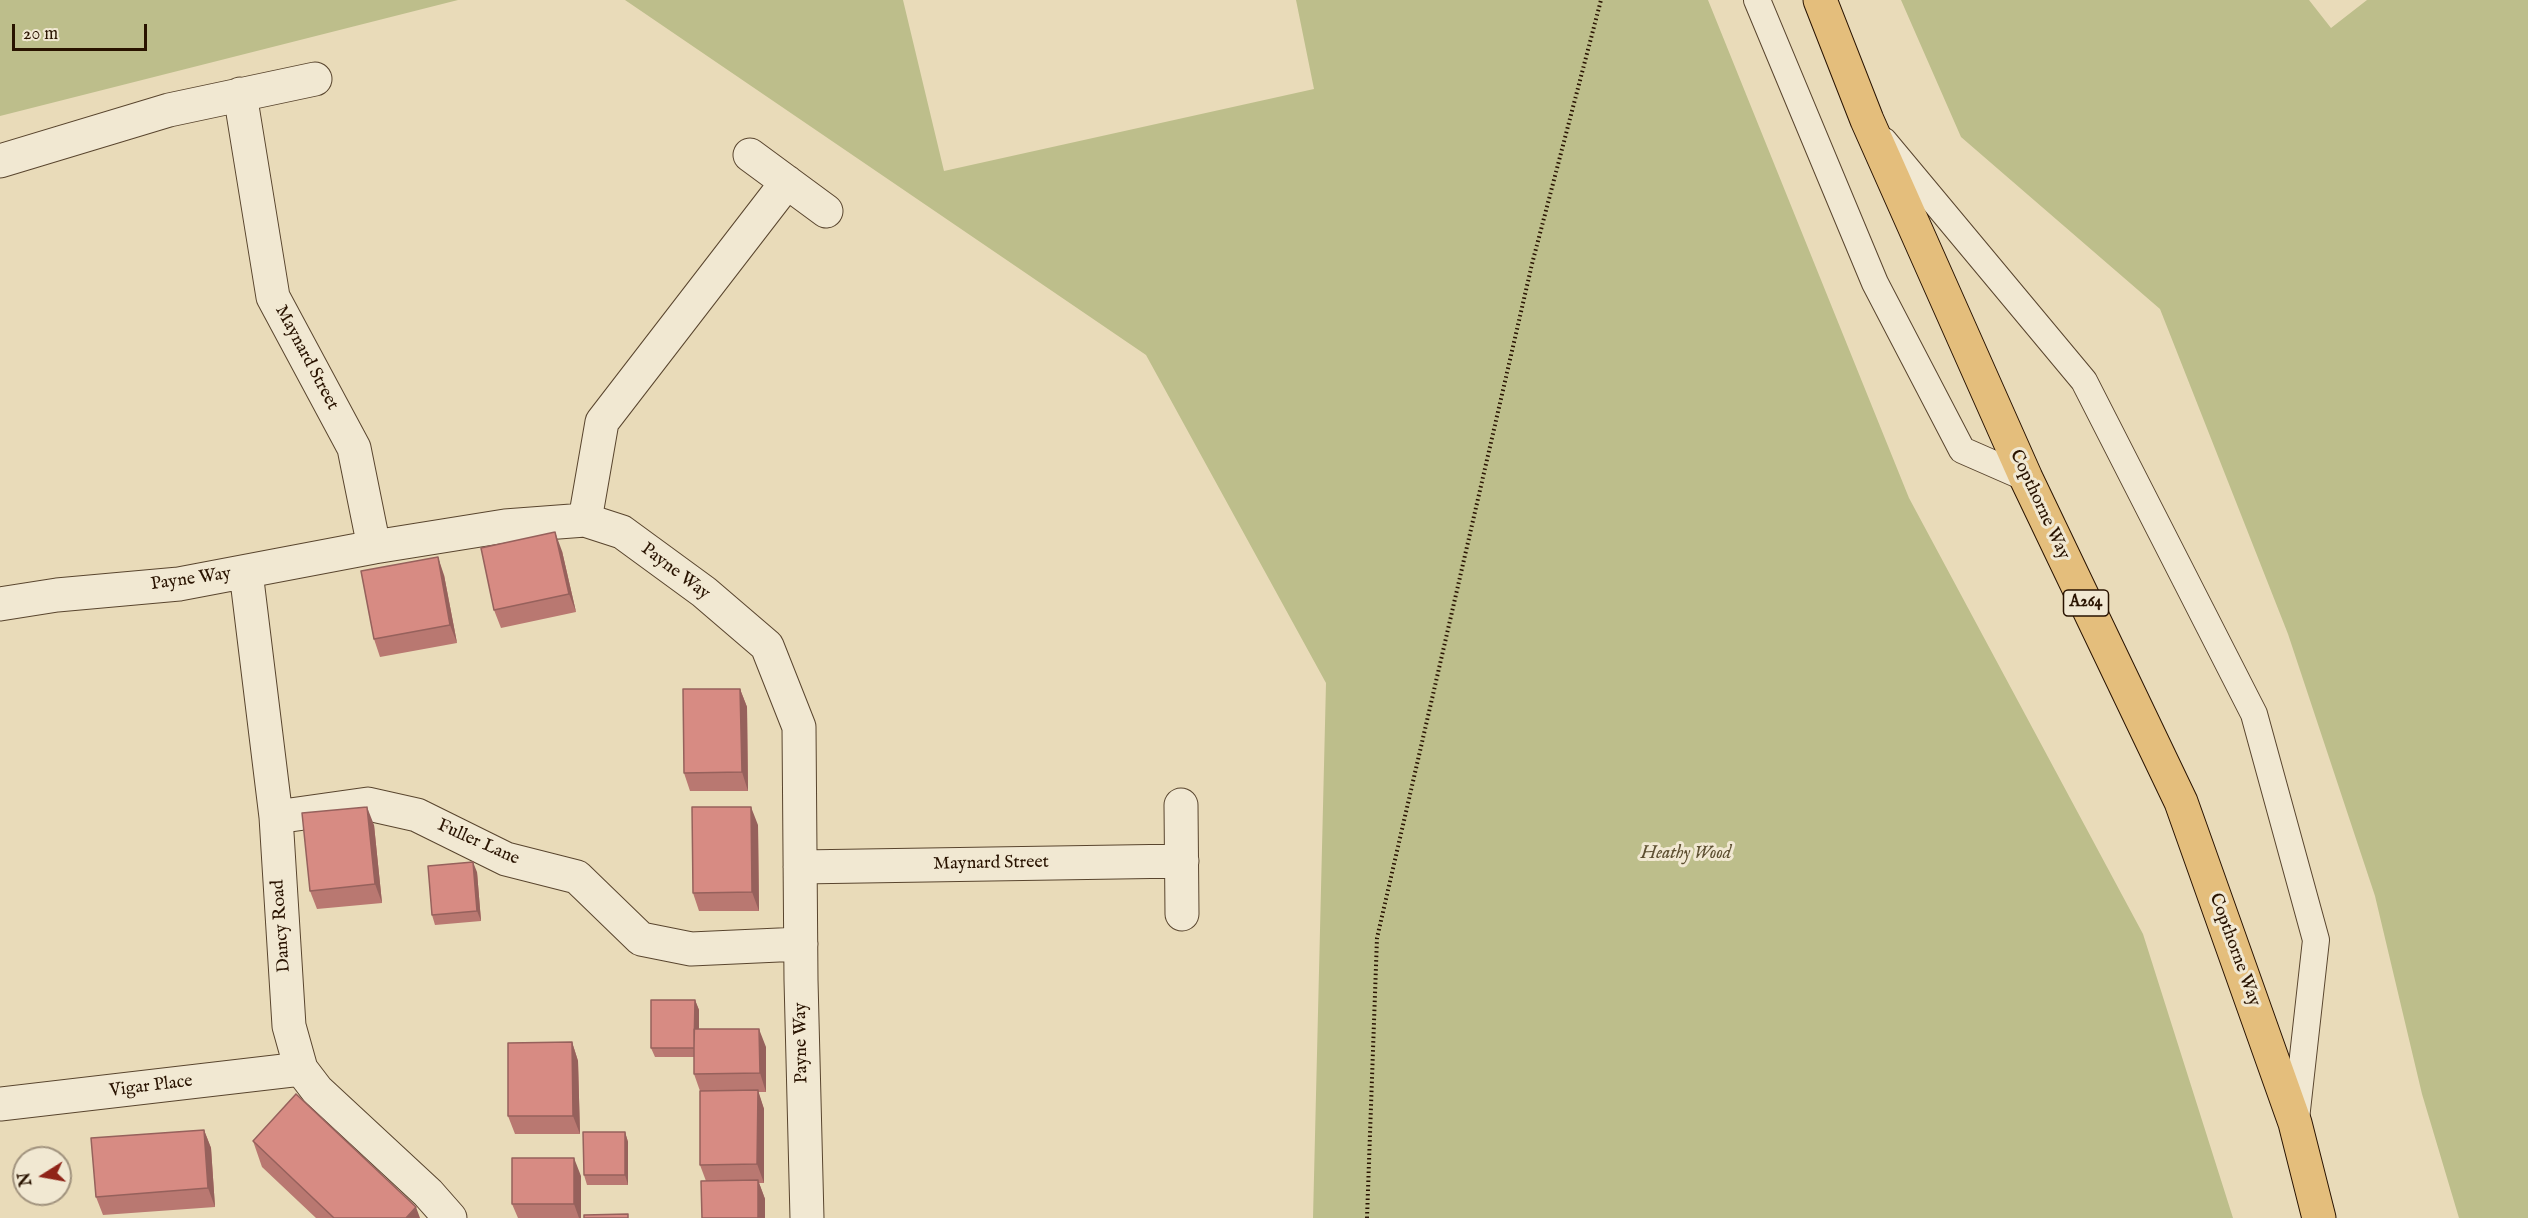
<!DOCTYPE html>
<style>
body{margin:0}
#map{position:relative;width:2528px;height:1218px;overflow:hidden;background:#e9dbb9;font-family:"IM FELL English",serif}
canvas{display:block}
.north{position:absolute;left:12px;top:1146px;width:60px;height:60px;box-sizing:border-box;background:#f1e8d2;border:2px solid #a1937e;border-radius:50%;rotate:259deg;font-size:16px;font-weight:700;line-height:24px;text-align:center;color:#291300}
.north::after{content:'';display:block;margin:auto;width:21px;height:27px;background:#8f2418;clip-path:polygon(50% 0,100% 100%,50% 72%,0 100%)}
.scale{position:absolute;left:12px;top:24px;width:135px;height:27px;box-sizing:border-box;border:3px solid #291300;border-top:0;padding-left:8px;font-size:18px;line-height:21px;white-space:nowrap;color:#291300;-webkit-text-stroke:4px #f1e8d2;paint-order:stroke}
</style>
<div id="map">
<canvas width="2528" height="1218"></canvas>
<div class="north">N</div>
<div class="scale">20 m</div>
</div>
<script>
const c = document.querySelector('canvas').getContext('2d');
c.lineJoin = 'round';
function fill(path, color) { c.fillStyle = color; c.fill(path, 'evenodd'); }
const shape = rows => new Path2D(rows.map(r => 'M' + r).join(''));
function stroke(path, color, width, dash) { c.strokeStyle = color; c.lineWidth = width; c.lineCap = dash ? 'butt' : 'round'; c.setLineDash(dash || []); c.stroke(path); }
function label(font, color, halo, rows, align = 'center') {
  c.font = font + ' "IM FELL English",serif'; c.lineWidth = 6; c.setLineDash([]); c.textBaseline = 'middle'; c.strokeStyle = halo; c.fillStyle = color; for (const [text, x, y, turn = 0] of rows) {
    c.save(); c.translate(x, y); c.rotate((+turn || 0) * Math.PI / 180); c.textAlign = isNaN(turn) ? turn : align; if (halo) c.strokeText(text, 0, 0); c.fillText(text, 0, 0); c.restore();
  }
}
const green = shape([
 [0,0,458,0,0,116],
 [625,0,903,0,944,171,1314,89,1296,0,1708,0,1909,498,2143,934,2233,1218,1313,1218,1326,683,1146,355],
 [1901,0,2309,0,2331,28,2367,0,2528,0,2528,1218,2459,1218,2422,1094,2375,896,2288,634,2160,309,1961,137]
]);
const path = shape([
 [1367,1218,1377,938,1532,264,1601,0]
]);
const lane = shape([
 [1757,0,1875,283,1962,450,2026,478],
 [1884,141,2084,381,2254,714,2316,940,2296,1119]
]);
const street = shape([
 [240,94,273,297,354,448,374,547],
 [750,155,826,211],
 [0,161,169,110,315,79],
 [585,520,602,422,787,182],
 [246,572,276,817,289,1026,301,1069,317,1090,428,1193,450,1218],
 [0,604,57,595,179,584,374,547,505,526,585,520,622,532,704,592,767,646,799,727,801,980,807,1218],
 [1181,805,1182,914],
 [276,817,368,804,417,815,506,859,577,877,641,939,691,949,801,944],
 [800,867,1182,861],
 [0,1104,301,1069]
]);
const highway = shape([
 [1820,0,1867,120,2026,478,2181,802,2295,1123,2319,1218]
]);
const wall = shape([
 [562,551,576,612,501,628,494,610],
 [444,575,457,643,380,657,374,639],
 [740,689,747,707,748,791,690,791,684,773],
 [374,825,382,903,317,909,310,891],
 [758,825,759,911,699,911,693,893],
 [477,872,481,921,435,925,432,915],
 [695,1000,699,1010,699,1029,766,1047,766,1092,758,1092,764,1109,764,1183,759,1183,765,1199,765,1218,702,1218,706,1181,700,1165,700,1091,694,1074,694,1057,655,1057,651,1048],
 [572,1042,578,1061,580,1134,515,1134,508,1116],
 [204,1130,211,1148,215,1207,103,1215,96,1197],
 [625,1132,628,1142,628,1185,587,1185,584,1175],
 [253,1141,420,1218,316,1218,262,1167],
 [581,1176,581,1218,518,1218,512,1204]
]);
const shadedWall = shape([
 [555,532,562,551,576,612,569,594],
 [438,557,444,575,457,643,450,625],
 [740,689,747,707,748,791,742,772],
 [367,807,374,825,382,903,375,884],
 [751,807,758,825,759,911,752,892],
 [473,862,477,872,481,921,477,911],
 [695,1000,699,1010,699,1057,695,1048],
 [759,1029,766,1047,766,1092,760,1073],
 [572,1042,578,1061,580,1134,573,1116],
 [758,1090,764,1109,764,1183,757,1164],
 [204,1130,211,1148,215,1207,208,1188],
 [625,1132,628,1142,628,1185,625,1175],
 [574,1158,581,1176,581,1218,579,1218,574,1204],
 [758,1180,765,1199,765,1218,758,1218],
 [416,1207,420,1218,406,1218]
]);
const building = shape([
 [555,532,569,594,494,610,481,548,555,532],
 [438,557,450,625,374,639,361,571,438,557],
 [683,689,740,689,742,772,684,773,683,689],
 [367,807,375,884,310,891,302,813,367,807],
 [692,807,751,807,752,892,693,893,692,807],
 [473,862,477,911,432,915,428,866,473,862],
 [651,1000,695,1000,694,1048,651,1048,651,1000],
 [694,1029,759,1029,760,1073,694,1074,694,1029],
 [572,1042,573,1116,508,1116,508,1043,572,1042],
 [758,1090,757,1164,700,1165,700,1091,758,1090],
 [296,1094,416,1207,406,1218,334,1218,253,1141,296,1094],
 [204,1130,208,1188,96,1197,91,1138,204,1130],
 [583,1132,625,1132,625,1175,584,1175,583,1132],
 [512,1158,574,1158,574,1204,512,1204,512,1158],
 [758,1180,758,1218,702,1218,701,1181,758,1180],
 [628,1214,628,1218,584,1218,584,1215,628,1214]
]);
const shields = [
 [2086,603,45]
];
const shieldNames = [
 ["A264",2086,603]
];
const streetNames = [
 ["Maynard Street",306,358,62],
 ["Copthorne Way",2039,505,65],
 ["Payne Way",675,572,37],
 ["Payne Way",191,580,-8],
 ["Fuller Lane",478,843,24],
 ["Maynard Street",991,864,-1],
 ["Dancy Road",282,926,-94],
 ["Copthorne Way",2234,950,70],
 ["Payne Way",802,1043,-91],
 ["Vigar Place",151,1087,-7]
];
const parkNames = [
 ["Heathy Wood",1686,854]
];
fill(green, '#bdbe8b');
stroke(lane, '#59452e', 28);
stroke(street, '#59452e', 35);
stroke(highway, '#291300', 35);
stroke(path, '#291300', 4, [1.5, 3]);
stroke(lane, '#f1e8d2', 26);
stroke(street, '#f1e8d2', 33);
stroke(highway, '#e4be7c', 33);
fill(wall, '#b97871');
fill(shadedWall, '#96615c');
fill(building, '#d78b83');
stroke(building, '#96615c', 1.5);
for (const [x, y, w] of shields) { const box = new Path2D(); box.roundRect(x - w / 2, y - 13, w, 26, 4.5); c.fillStyle = '#f1e8d2'; c.fill(box); stroke(box, '#291300', 1.5); }
label('bold 16px', '#291300', null, shieldNames);
label('18px', '#291300', '#f1e8d2', streetNames);
label('italic 18px', '#5d4f31', '#f1e8d2', parkNames);
</script>
